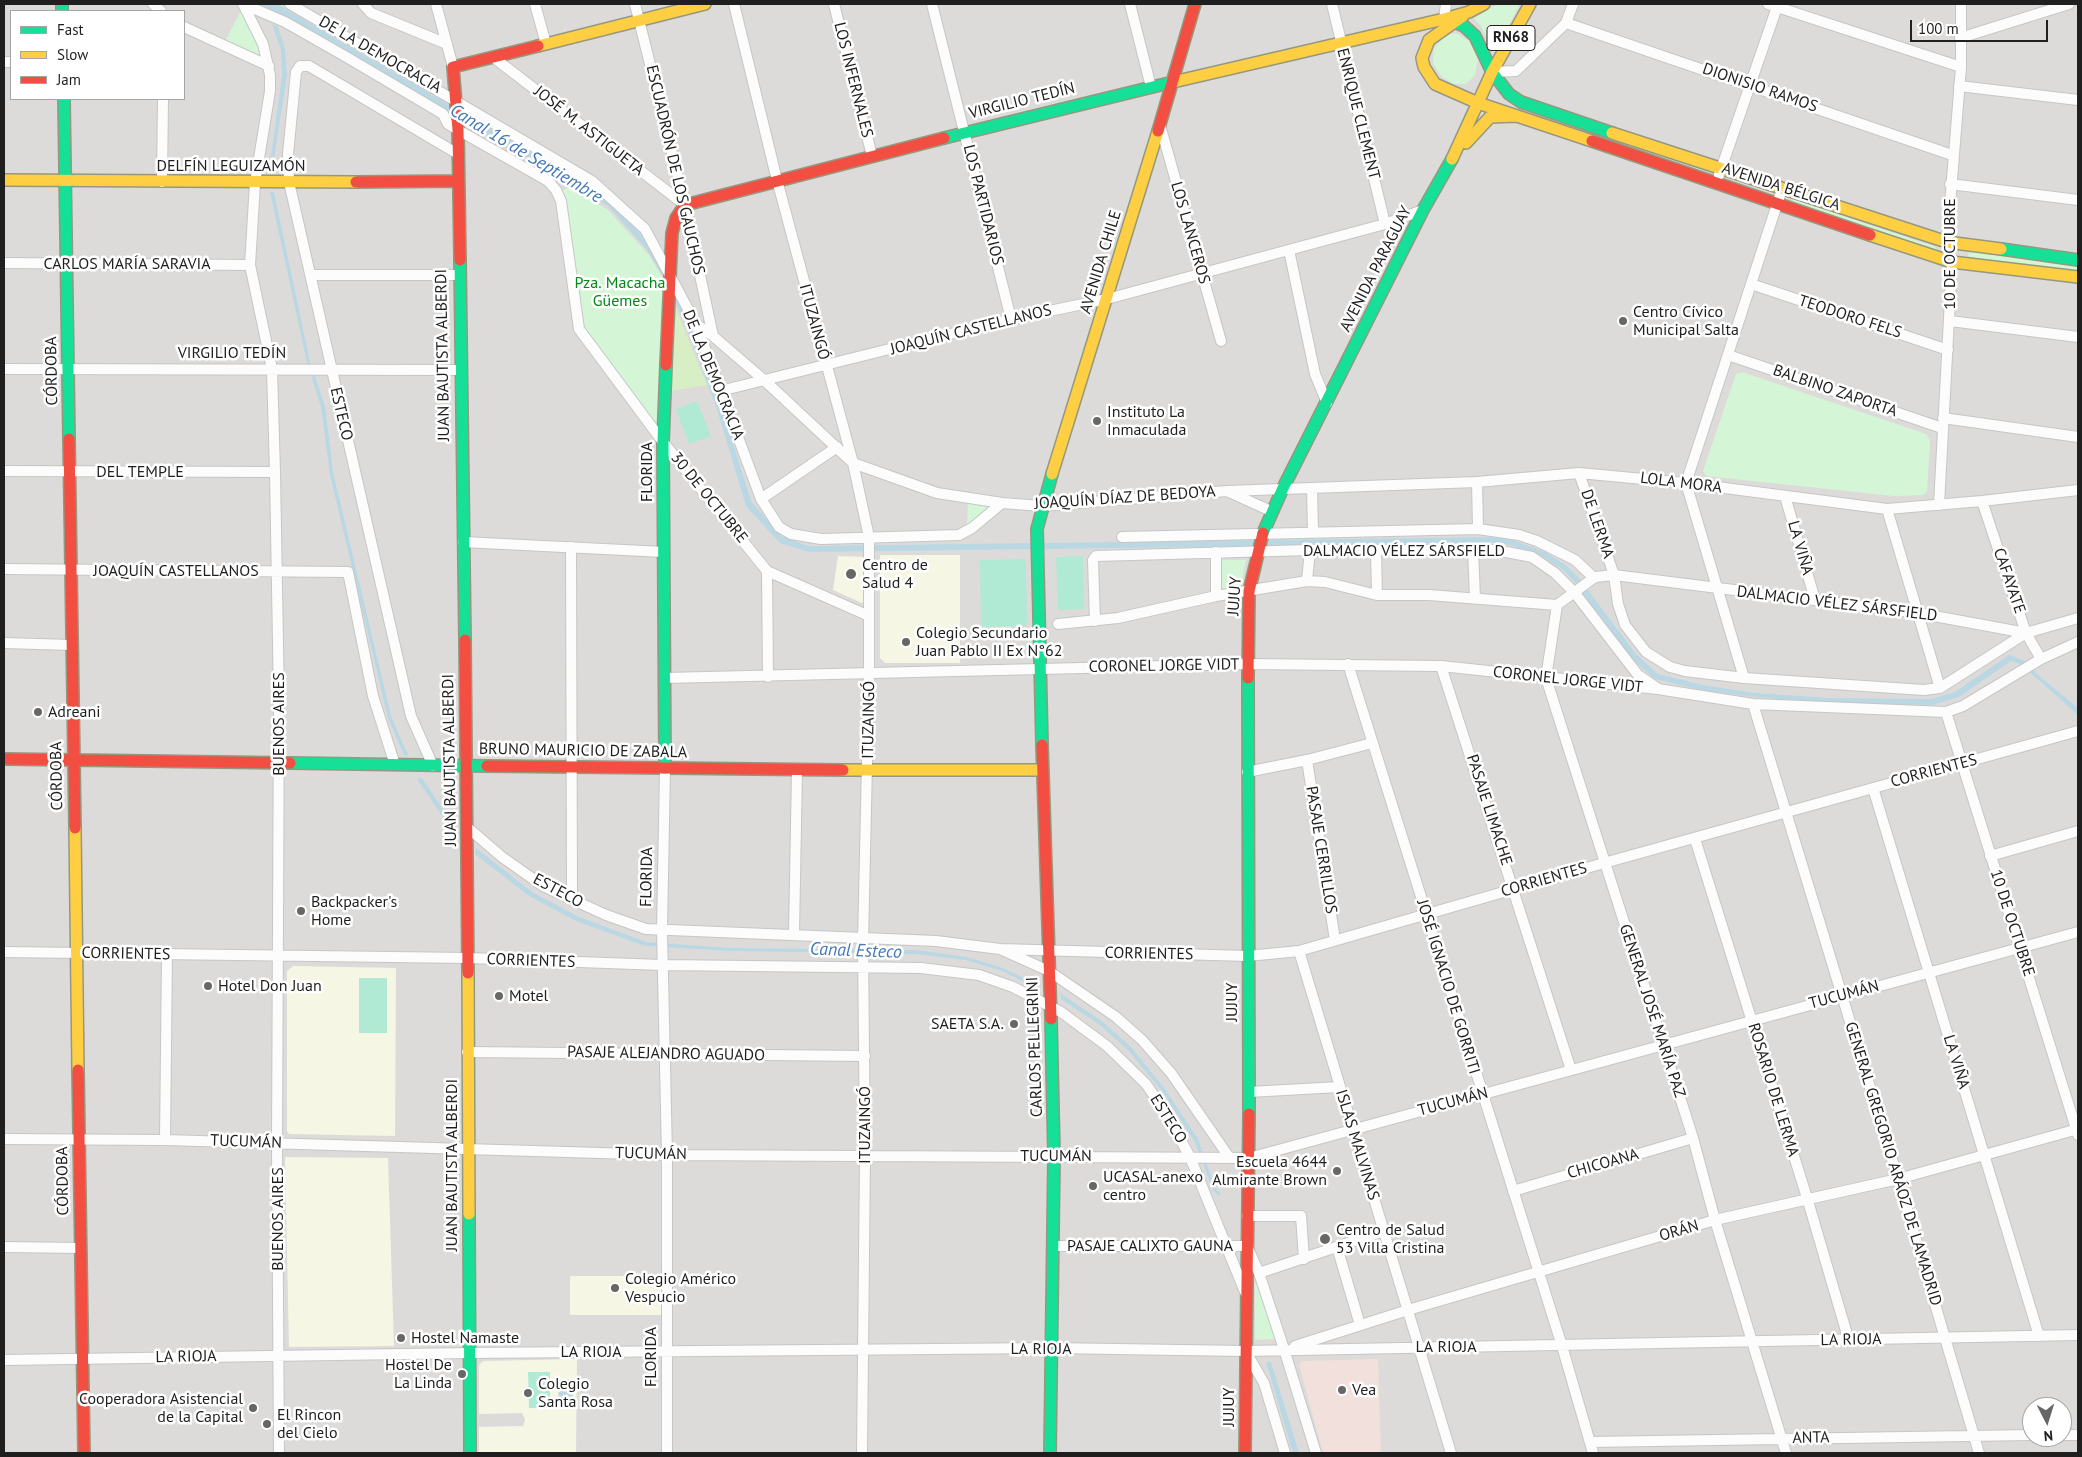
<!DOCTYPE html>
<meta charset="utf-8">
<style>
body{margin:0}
#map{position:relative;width:2082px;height:1457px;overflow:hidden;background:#eeece8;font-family:"PT Sans",sans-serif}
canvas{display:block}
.frame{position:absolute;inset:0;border:5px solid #1f1f1f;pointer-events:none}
.legend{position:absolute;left:10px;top:10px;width:175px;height:90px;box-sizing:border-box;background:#fff;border:1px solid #a5a5a5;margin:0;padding:6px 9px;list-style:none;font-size:15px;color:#1f1f1f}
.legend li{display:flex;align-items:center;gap:10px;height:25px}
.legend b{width:25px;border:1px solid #a5a5a5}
.north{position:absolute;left:2022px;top:1397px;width:50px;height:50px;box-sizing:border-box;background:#fff;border:1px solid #a5a5a5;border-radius:50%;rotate:175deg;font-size:14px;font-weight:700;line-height:20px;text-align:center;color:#1f1f1f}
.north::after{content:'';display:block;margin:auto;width:18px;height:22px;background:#676765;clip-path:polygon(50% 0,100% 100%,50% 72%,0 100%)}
.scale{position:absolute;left:1910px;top:20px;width:138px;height:22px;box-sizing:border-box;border:2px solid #1f1f1f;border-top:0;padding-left:6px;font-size:15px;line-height:18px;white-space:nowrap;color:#1f1f1f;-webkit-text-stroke:4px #fff;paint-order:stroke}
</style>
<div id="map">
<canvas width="2082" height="1457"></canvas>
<div class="frame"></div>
<ul class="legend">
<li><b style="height:6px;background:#16e098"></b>Fast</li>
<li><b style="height:6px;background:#ffcf43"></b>Slow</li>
<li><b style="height:6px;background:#f24e42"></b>Jam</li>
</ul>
<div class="north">N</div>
<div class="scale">100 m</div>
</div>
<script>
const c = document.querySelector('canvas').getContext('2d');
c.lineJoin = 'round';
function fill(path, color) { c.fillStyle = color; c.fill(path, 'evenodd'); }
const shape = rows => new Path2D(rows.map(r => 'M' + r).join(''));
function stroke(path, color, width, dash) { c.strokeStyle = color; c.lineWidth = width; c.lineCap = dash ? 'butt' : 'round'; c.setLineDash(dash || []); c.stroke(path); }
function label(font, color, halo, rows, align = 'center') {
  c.font = font + ' "PT Sans",sans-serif'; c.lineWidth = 5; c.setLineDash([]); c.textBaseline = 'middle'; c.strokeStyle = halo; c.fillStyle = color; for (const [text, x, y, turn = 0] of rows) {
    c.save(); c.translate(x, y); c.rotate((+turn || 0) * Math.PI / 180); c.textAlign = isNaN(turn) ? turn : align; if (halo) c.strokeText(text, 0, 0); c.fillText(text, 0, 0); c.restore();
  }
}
const residential = shape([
 [4,4,2078,4,2078,1453,4,1453],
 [11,11,184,11,184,99,11,99],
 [2032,1407,2062,1407,2062,1437,2032,1437]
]);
const commercial = shape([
 [1378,1359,1381,1453,1323,1453,1299,1365,1302,1361]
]);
const education = shape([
 [880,555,960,555,960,663,885,663,880,658],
 [838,556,866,557,866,600,862,603,833,590],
 [293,966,396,968,395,1136,289,1134,287,1131,287,971],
 [285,1157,388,1158,394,1346,289,1347],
 [570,1276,661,1276,661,1315,570,1315],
 [577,1359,576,1453,479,1453,479,1427,523,1426,525,1420,522,1413,479,1414,479,1365,483,1361]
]);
const religious = shape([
 [1383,341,1414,353,1418,343,1495,366,1498,359,1531,368,1535,360,1611,384,1608,390,1620,396,1614,417,1622,439,1396,471,1405,397,1360,381,1372,359,1383,357]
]);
const grass = shape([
 [676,309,707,385,671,391]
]);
const park = shape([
 [1498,4,1520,4,1494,53,1481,26,1474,18],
 [243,7,267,63,224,43],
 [1456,33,1469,41,1478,59,1475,75,1466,84,1454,84,1441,76,1433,63,1434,48,1446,35],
 [571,187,608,210,649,255,665,282,658,426,582,330,562,199,563,190],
 [1793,199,1935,247,1938,251,1792,203],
 [1970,251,2078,265,2078,272,1970,258,1968,255],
 [1742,372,1926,434,1930,440,1927,491,1923,495,1894,496,1706,476,1703,471,1736,374],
 [968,502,996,505,967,526],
 [1221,560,1246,560,1240,590,1221,592],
 [1255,1283,1259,1283,1276,1339,1255,1340]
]);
const pitch = shape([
 [697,401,711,436,689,444,676,409],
 [1083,556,1084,609,1058,610,1056,557],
 [1026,559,1027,626,981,627,980,560],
 [359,978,387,978,387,1033,359,1033],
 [528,1372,550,1372,550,1408,529,1408]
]);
const water = shape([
 [260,4,277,4,612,200,651,247,688,317,722,408,751,501,781,536,808,546,1503,537,1543,551,1566,565,1578,577,1636,654,1658,674,1703,685,1755,693,1829,698,1931,699,1955,692,2009,655,2025,661,2038,675,2078,708,2078,715,2022,665,2011,661,1959,697,1932,705,1829,703,1755,697,1701,690,1655,679,1631,658,1574,581,1562,569,1540,555,1503,543,809,552,780,543,746,506,717,409,684,321,667,284,647,250,609,207,572,183],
 [272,24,278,27,285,49,287,76,272,171,269,171,282,76,281,50],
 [270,192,274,192,310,362,325,406,333,472,391,716,408,755,404,755,388,718,330,475,321,407,307,363],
 [422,778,453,825,454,833,417,779],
 [476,848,532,892,579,917,646,942,731,948,916,950,967,957,1003,968,1034,983,1033,986,1002,971,966,960,915,954,731,951,645,946,576,921,529,896,475,854],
 [1060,993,1103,1022,1131,1047,1165,1089,1198,1139,1215,1188,1221,1194,1219,1196,1213,1190,1195,1142,1162,1091,1128,1050,1100,1025,1061,999],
 [1266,1362,1271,1362,1299,1453,1293,1453],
 [558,1379,573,1379,573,1406,559,1406]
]);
const stream = shape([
 [452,827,459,836]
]);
const street = shape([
 [153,4,161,11],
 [243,4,263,44,270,75,270,91,255,183,250,265,272,369,275,472,279,700,277,1143,279,1453],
 [243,4,285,22,343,55,443,114,448,124,458,130,548,181,556,190,561,201,579,329,663,442,767,571,869,616],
 [290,4,592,181,645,229,696,324,761,499,779,527,791,534,821,539,959,535,972,528,1002,503],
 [363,4,371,13,447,44],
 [436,4,453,67],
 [535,4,546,44],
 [635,4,685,205,713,336],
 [734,4,777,180,853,463,869,537,869,674,863,943,865,1156,862,1453],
 [834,4,872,156],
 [932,4,1011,319],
 [1130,4,1151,87],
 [1332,4,1385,224],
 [1768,4,1961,67],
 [1444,19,1446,4],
 [1566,23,1952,155],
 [184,27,269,66],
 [1960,38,2069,4],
 [493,57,685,205],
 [4,62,11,62],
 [1492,72,1516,71,1566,23,1573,4],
 [1959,86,2078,100],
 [1160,125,1221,341],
 [1719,175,1777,7],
 [162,182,163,99],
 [1950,184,2078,200],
 [1289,250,1315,374,1327,403],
 [4,263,250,265],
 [312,275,458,275],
 [1751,284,1948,350],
 [1950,321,2078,337],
 [696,324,713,336,764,380,853,463,937,493,1002,503,1042,506,1227,491,1477,482,1579,473,1686,483,1887,509,1982,501,2078,490],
 [1728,355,1942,428],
 [4,369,459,370],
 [720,391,1011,319,1107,299,1385,224,1423,210],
 [1943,418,2078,437],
 [4,471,275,472],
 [1579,473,1614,575,1618,604,1625,625,1646,652,1670,667,1685,671,1744,678,1924,690,1940,688,2026,633],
 [1477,482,1478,529],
 [1312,488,1313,532],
 [1229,492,1271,511],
 [1785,496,1815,600],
 [761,499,837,447],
 [1982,501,2026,633,2041,659],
 [1939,505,1952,262,1947,242,1961,67,1961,4],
 [1887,509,1940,688],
 [1122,537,1478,529,1519,535,1537,541,1575,560,1594,578],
 [463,542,664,552],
 [571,547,572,900],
 [1473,549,1475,598],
 [1376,550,1377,595],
 [1216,552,1216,596],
 [4,569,348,572,373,696,395,765],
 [767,571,768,677],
 [1307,581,1310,550],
 [1095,621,1093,560,1096,556,1310,550,1496,550,1532,557,1555,573,1574,592,1638,675,1657,688],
 [1058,624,1118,618,1216,596,1307,581,1325,582,1377,595,1429,595,1557,605],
 [4,643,72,645],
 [1348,664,1562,1346,1593,1453],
 [1441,666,1571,1070],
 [665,678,1248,664,1441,666,1658,689,1753,704,1946,712,1963,706,2041,659,2078,642],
 [1744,678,1686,483,1782,189],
 [1753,704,1898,1179,1979,1453],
 [1946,712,2078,1135],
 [1307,760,1335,940],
 [433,766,411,716,289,182,288,154,296,72,300,66,309,66,458,154],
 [665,768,662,931,667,1155,667,1453],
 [1247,772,1307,760,1372,743],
 [1873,788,2039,1336],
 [467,827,502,857,543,886,606,915,646,929,936,941,1000,949,1049,971,1116,1017,1142,1040,1171,1073,1229,1157],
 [1695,839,1808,1201,1849,1341],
 [1990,856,2078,831],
 [794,934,797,770],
 [1000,949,1248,956,1299,951,1604,863,2078,731],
 [1299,951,1451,1453],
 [4,952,468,958,662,965,921,968,979,975,1013,987,1061,1012,1107,1046,1146,1084,1166,1113,1190,1157,1245,1292],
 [467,1052,865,1056],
 [1249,1092,1339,1087],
 [4,1139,165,1140,667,1155,1249,1158,2078,932],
 [165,1140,167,954],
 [1513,1191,1693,1138],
 [1247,1216,1301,1216,1304,1259],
 [1054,1246,1247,1246,1259,1273,1284,1349,1316,1453],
 [4,1247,81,1248],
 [1337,1247,1360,1325],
 [1259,1273,1384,1231],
 [1295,1346,1408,1310,1715,1220,1898,1179,2078,1129],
 [1246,1352,1264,1383,1285,1453],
 [4,1360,470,1353,1052,1348,1245,1351,2078,1335],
 [2062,1435,2078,1435],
 [1590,1442,2032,1435],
 [1786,1453,1715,1220,1693,1138,1546,678,1557,605,1595,577,1614,575,1918,613,2026,633,2078,618]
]);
const fast = shape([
 [62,4,62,11],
 [1449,20,1464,26,1475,36,1492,72,1509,94,1521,102,1612,133],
 [64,99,69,439],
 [944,138,1173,82],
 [2001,249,2078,260],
 [460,260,465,640],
 [1263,533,1283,488,1423,210,1452,159],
 [1248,678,1249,1114],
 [1042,745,1037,529,1052,474],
 [290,763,487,766],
 [665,768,663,442,666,365],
 [469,1214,470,1453],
 [1050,1453,1054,1156,1051,1019]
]);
const slow = shape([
 [1463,16,1429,40,1422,58,1424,67,1435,84,1478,103,1592,141],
 [538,46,705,4],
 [1173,82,1444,19,1469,12,1484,4],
 [1612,133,1947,242,2001,249],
 [1466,143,1490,117,1516,116],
 [1452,159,1492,72,1530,4],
 [4,180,356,182],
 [1870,235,1952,262,2078,277],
 [1052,474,1158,131],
 [843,770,1042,770],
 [75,828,78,1070],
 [468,973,469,1214]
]);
const jam = shape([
 [1158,131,1195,4],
 [1592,141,1870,235],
 [356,182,458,181],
 [460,260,458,130,453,67,538,46],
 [666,365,672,233,676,218,685,205,944,138],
 [69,439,75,828],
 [465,640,468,973],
 [1248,678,1249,591,1263,533],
 [1042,745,1051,1019],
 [4,759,290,763],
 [487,766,843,770],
 [78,1070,84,1453],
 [1245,1453,1249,1114]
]);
const markers = [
 [1623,321,5,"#676765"],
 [1097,421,5,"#676765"],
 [851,574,6,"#676765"],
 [906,642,5,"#676765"],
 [38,712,5,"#676765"],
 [301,911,5,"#676765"],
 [208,986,5,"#676765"],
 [499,996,5,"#676765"],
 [1014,1024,5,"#676765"],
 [1337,1171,5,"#676765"],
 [1093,1186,5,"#676765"],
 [1325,1239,6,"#676765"],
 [615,1288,5,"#676765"],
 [401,1338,5,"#676765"],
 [462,1374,5,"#676765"],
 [1342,1390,5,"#676765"],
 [528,1393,5,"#676765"],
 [253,1408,5,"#676765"],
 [267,1424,5,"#676765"]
];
const shields = [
 [1511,38,48]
];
const shieldNames = [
 ["RN68",1511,38]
];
const streetNames = [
 ["DE LA DEMOCRACIA",380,55,30],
 ["LOS INFERNALES",853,80,76],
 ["DIONISIO RAMOS",1760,88,19],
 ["VIRGILIO TEDÍN",1022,101,-14],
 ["ENRIQUE CLEMENT",1358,114,76],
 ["JOSÉ M. ASTIGUETA",589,131,38],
 ["DELFÍN LEGUIZAMÓN",231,166],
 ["ESCUADRÓN DE LOS GAUCHOS",675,170,77],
 ["AVENIDA BÉLGICA",1781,187,18],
 ["LOS PARTIDARIOS",983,205,76],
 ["LOS LANCEROS",1190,233,74],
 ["10 DE OCTUBRE",1950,254,-90],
 ["AVENIDA CHILE",1101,262,-73],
 ["CARLOS MARÍA SARAVIA",127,264],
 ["AVENIDA PARAGUAY",1376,269,-63],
 ["TEODORO FELS",1850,317,18],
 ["ITUZAINGÓ",814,322,75],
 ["JOAQUÍN CASTELLANOS",971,330,-14],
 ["VIRGILIO TEDÍN",232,353],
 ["JUAN BAUTISTA ALBERDI",443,355,-91],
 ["CÓRDOBA",52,371,-91],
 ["DE LA DEMOCRACIA",713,375,68],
 ["BALBINO ZAPORTA",1835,391,19],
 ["ESTECO",341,414,77],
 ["DEL TEMPLE",140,472],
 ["FLORIDA",647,472,-90],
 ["LOLA MORA",1681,483,7],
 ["30 DE OCTUBRE",709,498,51],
 ["JOAQUÍN DÍAZ DE BEDOYA",1125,498,-4],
 ["DE LERMA",1597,524,71],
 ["LA VIÑA",1800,548,74],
 ["DALMACIO VÉLEZ SÁRSFIELD",1404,551],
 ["JOAQUÍN CASTELLANOS",176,571],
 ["CAFAYATE",2009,581,71],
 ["JUJUY",1235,596,-86],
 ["DALMACIO VÉLEZ SÁRSFIELD",1837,604,7],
 ["CORONEL JORGE VIDT",1164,666,-1],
 ["CORONEL JORGE VIDT",1568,680,6],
 ["ITUZAINGÓ",869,720,-89],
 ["BUENOS AIRES",279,724,-90],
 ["BRUNO MAURICIO DE ZABALA",583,751,1],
 ["JUAN BAUTISTA ALBERDI",450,760,-91],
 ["CORRIENTES",1934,771,-15],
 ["CÓRDOBA",57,776,-91],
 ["PASAJE LIMACHE",1489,810,72],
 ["PASAJE CERRILLOS",1321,850,81],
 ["FLORIDA",647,877,-89],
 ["CORRIENTES",1544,880,-16],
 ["ESTECO",558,891,28],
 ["10 DE OCTUBRE",2012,923,72],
 ["CORRIENTES",126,954,1],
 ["CORRIENTES",1149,954,1],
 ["CORRIENTES",531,961,2],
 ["JOSÉ IGNACIO DE GORRITI",1448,987,73],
 ["TUCUMÁN",1844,995,-15],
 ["JUJUY",1232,1002,-90],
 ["GENERAL JOSÉ MARÍA PAZ",1652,1011,72],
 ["CARLOS PELLEGRINI",1035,1047,-92],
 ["PASAJE ALEJANDRO AGUADO",666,1054,1],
 ["LA VIÑA",1956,1062,73],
 ["ROSARIO DE LERMA",1773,1090,73],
 ["TUCUMÁN",1453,1102,-15],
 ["ESTECO",1168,1119,58],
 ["ITUZAINGÓ",865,1125,-90],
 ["TUCUMÁN",246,1142,2],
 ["ISLAS MALVINAS",1357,1145,73],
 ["TUCUMÁN",651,1154,1],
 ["TUCUMÁN",1056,1156],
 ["CHICOANA",1603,1164,-16],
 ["GENERAL GREGORIO ARÁOZ DE LAMADRID",1893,1164,73],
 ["JUAN BAUTISTA ALBERDI",452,1165,-90],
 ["CÓRDOBA",63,1181,-91],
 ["BUENOS AIRES",278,1219,-90],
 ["ORÁN",1679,1231,-16],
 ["PASAJE CALIXTO GAUNA",1150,1246],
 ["LA RIOJA",1851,1340,-1],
 ["LA RIOJA",1446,1347],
 ["LA RIOJA",1041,1349],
 ["LA RIOJA",591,1352],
 ["LA RIOJA",186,1357,-1],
 ["FLORIDA",651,1357,-90],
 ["JUJUY",1229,1407,-90],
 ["ANTA",1811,1438,-1]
];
const parkNames = [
 ["Pza. Macacha",620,283],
 ["Güemes",620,301]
];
const poiNames = [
 ["Centro Cívico",1633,312],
 ["Municipal Salta",1633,330],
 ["Instituto La",1107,412],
 ["Inmaculada",1107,430],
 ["Centro de",862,565],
 ["Salud 4",862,583],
 ["Colegio Secundario",916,633],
 ["Juan Pablo II Ex N°62",916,651],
 ["Adreani",48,712],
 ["Backpacker's",311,902],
 ["Home",311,920],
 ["Hotel Don Juan",218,986],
 ["Motel",509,996],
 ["SAETA S.A.",1004,1024,"right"],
 ["Escuela 4644",1327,1162,"right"],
 ["Almirante Brown",1327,1180,"right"],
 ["UCASAL-anexo",1103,1177],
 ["centro",1103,1195],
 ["Centro de Salud",1336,1230],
 ["53 Villa Cristina",1336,1248],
 ["Colegio Américo",625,1279],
 ["Vespucio",625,1297],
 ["Hostel Namaste",411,1338],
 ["Hostel De",452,1365,"right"],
 ["La Linda",452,1383,"right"],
 ["Colegio",538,1384],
 ["Santa Rosa",538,1402],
 ["Vea",1352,1390],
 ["Cooperadora Asistencial",243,1399,"right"],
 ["de la Capital",243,1417,"right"],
 ["El Rincon",277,1415],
 ["del Cielo",277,1433]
];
const waterNames = [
 ["Canal 16 de Septiembre",526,154,31],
 ["Canal Esteco",856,951,2]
];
fill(residential, '#dddbd9');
fill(commercial, '#f1e0dc');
fill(education, '#f6f6e4');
fill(religious, '#dcdbd9');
fill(grass, '#d8eec4');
fill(park, '#d4f6d6');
fill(pitch, '#b0e9d4');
fill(water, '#b9d8e4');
stroke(stream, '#b9d8e4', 2.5);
stroke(street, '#c6c6c4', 12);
stroke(fast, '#95987f', 14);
stroke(slow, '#95987f', 14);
stroke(jam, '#95987f', 14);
stroke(street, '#fcfcfc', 10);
stroke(fast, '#16e098', 11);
stroke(slow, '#ffcf43', 11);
stroke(jam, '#f24e42', 11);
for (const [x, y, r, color] of markers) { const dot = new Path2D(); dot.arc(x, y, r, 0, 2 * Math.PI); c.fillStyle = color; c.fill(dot); stroke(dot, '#fff', 2); }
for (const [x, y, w] of shields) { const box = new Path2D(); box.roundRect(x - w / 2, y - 12.5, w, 25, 4); c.fillStyle = '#fff'; c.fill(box); stroke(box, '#1f1f1f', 1); }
label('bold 15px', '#1f1f1f', null, shieldNames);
label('16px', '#1f1f1f', '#fff', streetNames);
label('16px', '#038815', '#fff', parkNames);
label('16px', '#1f1f1f', '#fff', poiNames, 'left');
label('italic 18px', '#4377b7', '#fff', waterNames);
</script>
